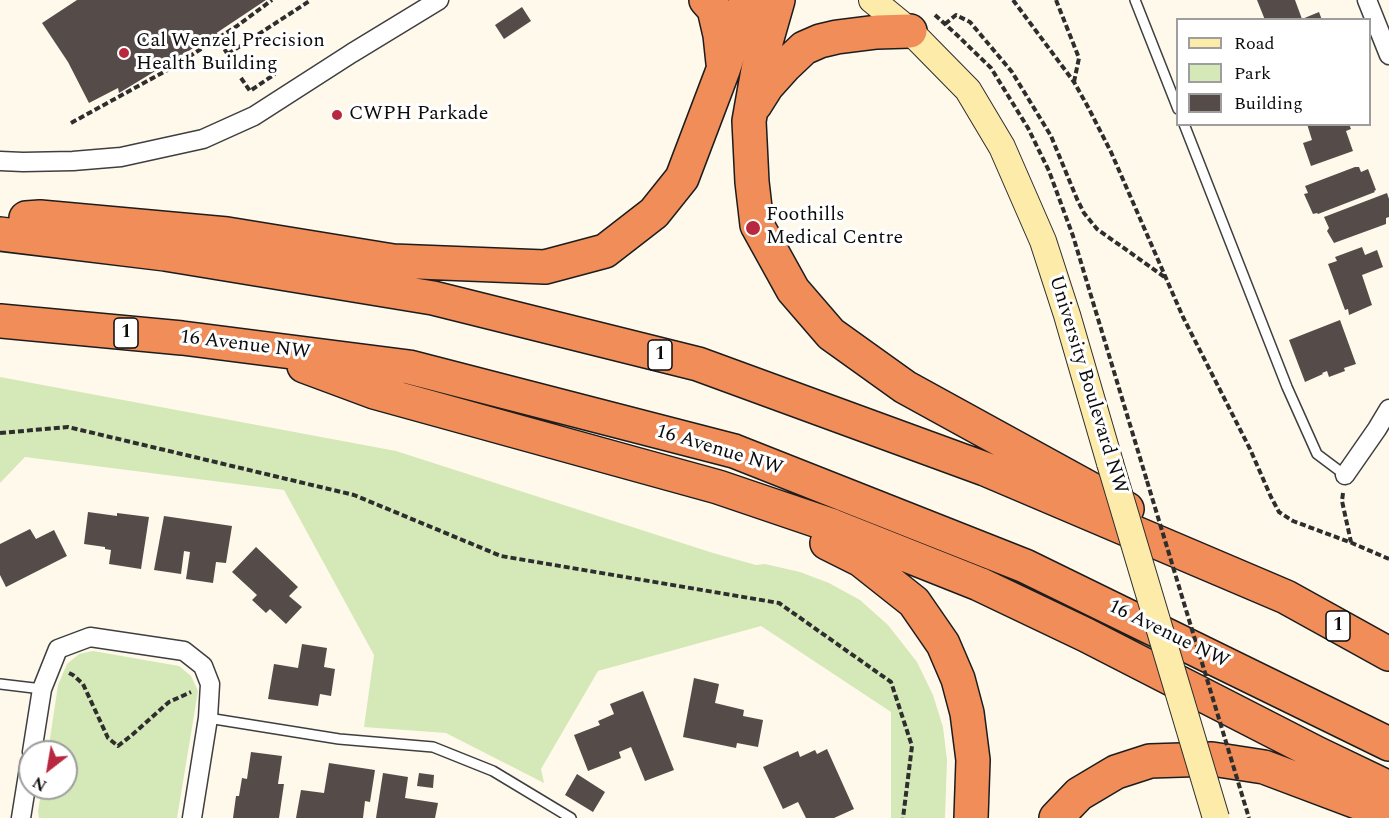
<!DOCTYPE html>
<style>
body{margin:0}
#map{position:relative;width:1389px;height:818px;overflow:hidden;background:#fff9ec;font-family:Spectral,serif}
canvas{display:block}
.legend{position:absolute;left:1176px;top:18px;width:195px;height:108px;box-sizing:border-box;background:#fff;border:2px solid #9e9e9e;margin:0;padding:8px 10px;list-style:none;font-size:18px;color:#0c0c0c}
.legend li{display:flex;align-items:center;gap:12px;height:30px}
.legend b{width:30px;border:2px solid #9e9e9e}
.north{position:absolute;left:18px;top:740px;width:60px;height:60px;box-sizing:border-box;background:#fff;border:2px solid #9e9e9e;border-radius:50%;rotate:211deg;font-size:16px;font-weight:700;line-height:24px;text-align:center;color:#0c0c0c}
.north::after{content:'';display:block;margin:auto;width:21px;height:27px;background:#b8283e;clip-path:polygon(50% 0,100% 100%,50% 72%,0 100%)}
</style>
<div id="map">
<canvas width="1389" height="818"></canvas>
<ul class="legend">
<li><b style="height:8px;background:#fdeba9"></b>Road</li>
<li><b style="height:16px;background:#d5e8b7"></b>Park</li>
<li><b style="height:16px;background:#554c49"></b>Building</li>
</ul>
<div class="north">N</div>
</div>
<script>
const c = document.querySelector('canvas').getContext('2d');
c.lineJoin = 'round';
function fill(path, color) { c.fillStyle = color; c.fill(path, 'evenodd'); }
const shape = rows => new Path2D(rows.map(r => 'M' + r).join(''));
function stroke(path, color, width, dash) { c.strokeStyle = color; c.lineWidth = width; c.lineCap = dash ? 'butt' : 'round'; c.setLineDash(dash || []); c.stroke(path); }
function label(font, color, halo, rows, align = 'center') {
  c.font = font + ' Spectral,serif'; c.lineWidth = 6; c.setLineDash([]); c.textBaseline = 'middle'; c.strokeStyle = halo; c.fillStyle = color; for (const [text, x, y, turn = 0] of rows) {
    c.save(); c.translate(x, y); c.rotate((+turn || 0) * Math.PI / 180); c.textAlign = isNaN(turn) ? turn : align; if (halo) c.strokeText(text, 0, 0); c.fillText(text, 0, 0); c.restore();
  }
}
const green = shape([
 [0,377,396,451,713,553,756,565,765,564,800,572,829,583,860,600,888,625,917,662,933,695,943,727,947,760,945,818,891,818,891,712,761,626,598,671,541,769,544,783,446,733,364,727,374,655,284,490,25,457,0,483],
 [93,651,179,666,191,676,198,691,177,818,39,818,38,811,42,788,66,788,66,752,48,752,58,685,67,664,79,654]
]);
const building = shape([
 [77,0,266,0,200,44,119,93,118,88,89,103,68,62,42,23],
 [1257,0,1295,0,1302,19,1319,12,1322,20,1265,20],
 [522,7,531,21,504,39,495,25],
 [1307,124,1349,124,1351,129,1346,131,1353,151,1311,166,1303,143,1312,140],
 [1355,167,1359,167,1361,172,1368,169,1376,190,1374,191,1375,192,1318,214,1317,213,1313,214,1304,194,1308,193,1305,186],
 [1387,193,1389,199,1389,217,1386,218,1386,224,1334,243,1327,231,1329,228,1324,217],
 [1362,247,1365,255,1377,250,1383,267,1362,275,1372,305,1349,315,1348,309,1345,310,1328,264,1337,261,1335,257],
 [1340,320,1356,364,1344,368,1345,371,1329,377,1327,371,1322,373,1323,374,1305,382,1289,340],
 [88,512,117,516,117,513,149,517,141,569,109,564,111,550,105,549,105,547,84,544],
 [164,516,232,526,226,563,216,562,213,583,186,579,190,552,184,551,181,574,154,570],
 [30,529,36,539,54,530,67,556,6,587,0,575,0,544],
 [256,547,298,587,289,596,302,607,286,624,270,609,266,613,252,600,257,595,232,572],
 [302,644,327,648,324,667,335,669,331,696,320,694,318,706,268,699,274,664,298,668],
 [694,678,719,684,715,703,744,710,743,716,763,720,758,747,737,743,736,748,683,737],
 [643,691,674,770,645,781,631,747,619,752,621,758,588,771,574,735,600,725,598,721,614,714,610,704],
 [827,749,854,809,834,818,806,818,798,802,783,809,763,767,798,751,800,757,815,750,817,754],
 [251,752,282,756,278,784,284,784,279,818,233,818,236,796,239,796,242,778,247,779],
 [329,763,375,770,370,802,365,801,363,818,296,818,301,790,324,793],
 [383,773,408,777,405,798,438,803,435,818,376,818],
 [419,773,434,775,433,788,417,786],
 [577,774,605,792,593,812,565,795]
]);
const path = shape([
 [1013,0,1074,82,1088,107,1111,152,1183,317,1250,449,1271,497,1279,512,1293,521,1352,543,1389,559],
 [1056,0,1079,58,1074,82],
 [935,15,957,35,991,68,1028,128,1049,171,1073,236,1147,481],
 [945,24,956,15,970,22,1012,72,1051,136,1077,199,1084,213,1097,229,1166,278],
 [215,34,230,58],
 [228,54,311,0],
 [241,78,250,91,275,74],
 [71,123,171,68,237,26,272,0],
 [0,433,68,427,354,495,501,556,779,603,891,682,912,746,903,818],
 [1343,493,1342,501,1351,542],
 [69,673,73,675,83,684,108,738,118,746,132,735,169,702,191,692]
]);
const lane = shape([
 [1135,0,1178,109],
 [1184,124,1287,387,1317,454,1345,475],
 [0,684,42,689],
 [208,718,339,739,433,747,493,771,571,818]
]);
const street = shape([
 [1367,0,1389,55],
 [0,161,23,162,73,161,121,157,203,139,254,116,352,53,439,0],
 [1345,475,1377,429,1389,409],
 [32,752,42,689,58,649,90,637,184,651,203,666,210,684,208,718,192,818],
 [21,818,30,762]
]);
const secondary = shape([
 [872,0,910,31,968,90,1002,147,1043,241,1067,315,1110,463]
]);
const highway = shape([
 [706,0,714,9,720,35,723,63],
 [778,0,758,70,749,121,752,182,757,225,793,290,831,334,905,387,1127,509],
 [755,105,767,86,785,66,804,48,820,41,837,37,877,32,910,31],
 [26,218,40,217,227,234,393,261,545,267,605,251,654,213,682,178,723,70,746,0],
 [0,234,165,254,433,298,698,364,985,469,1286,597,1389,654],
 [0,321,182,338,409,367,734,451,1025,566,1389,744],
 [304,366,374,392,718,487,833,526,979,584,1086,635,1318,754,1389,788],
 [827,543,861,560,914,602,943,644,958,679,967,713,973,760,971,818],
 [1056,818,1079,794,1116,772,1150,761,1212,759,1264,767,1389,814]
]);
const pathBridge = shape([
 [1147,481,1249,818]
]);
const secondaryBridge = shape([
 [1110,463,1216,818]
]);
const markers = [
 [124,53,6,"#b8283e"],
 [337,115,6,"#b8283e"],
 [753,228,8,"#b8283e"]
];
const shields = [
 [126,333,24],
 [660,355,24],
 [1338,626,24]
];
const shieldNames = [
 ["1",126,333],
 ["1",660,355],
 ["1",1338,626]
];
const poiNames = [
 ["Cal Wenzel Precision",136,42],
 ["Health Building",136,65],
 ["CWPH Parkade",349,115],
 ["Foothills",766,216],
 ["Medical Centre",766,239]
];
const streetNames = [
 ["16 Avenue NW",245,346,7],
 ["University Boulevard NW",1087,385,73],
 ["16 Avenue NW",719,451,17],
 ["16 Avenue NW",1168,635,26]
];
fill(green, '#d5e8b7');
fill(building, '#554c49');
stroke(lane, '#3f3f3f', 12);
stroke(street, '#3f3f3f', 21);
stroke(secondary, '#2e2e2e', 28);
stroke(highway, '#1d1d1d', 36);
stroke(path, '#2e2e2e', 4, [6, 3]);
stroke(lane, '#fff', 9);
stroke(street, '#fff', 18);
stroke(secondary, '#fdeba9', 26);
stroke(highway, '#f18d58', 33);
stroke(secondaryBridge, '#2e2e2e', 28, []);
stroke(pathBridge, '#2e2e2e', 4, [6, 3]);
stroke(secondaryBridge, '#fdeba9', 26);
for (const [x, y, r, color] of markers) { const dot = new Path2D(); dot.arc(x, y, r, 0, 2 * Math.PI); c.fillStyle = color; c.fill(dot); stroke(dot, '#fff', 2); }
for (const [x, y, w] of shields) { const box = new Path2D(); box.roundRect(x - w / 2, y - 15, w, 30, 4.5); c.fillStyle = '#fff'; c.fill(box); stroke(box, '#0c0c0c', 1.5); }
label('bold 18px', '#0c0c0c', null, shieldNames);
label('20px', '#0c0c0c', '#fff', poiNames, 'left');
label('20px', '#0c0c0c', '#fff', streetNames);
</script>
